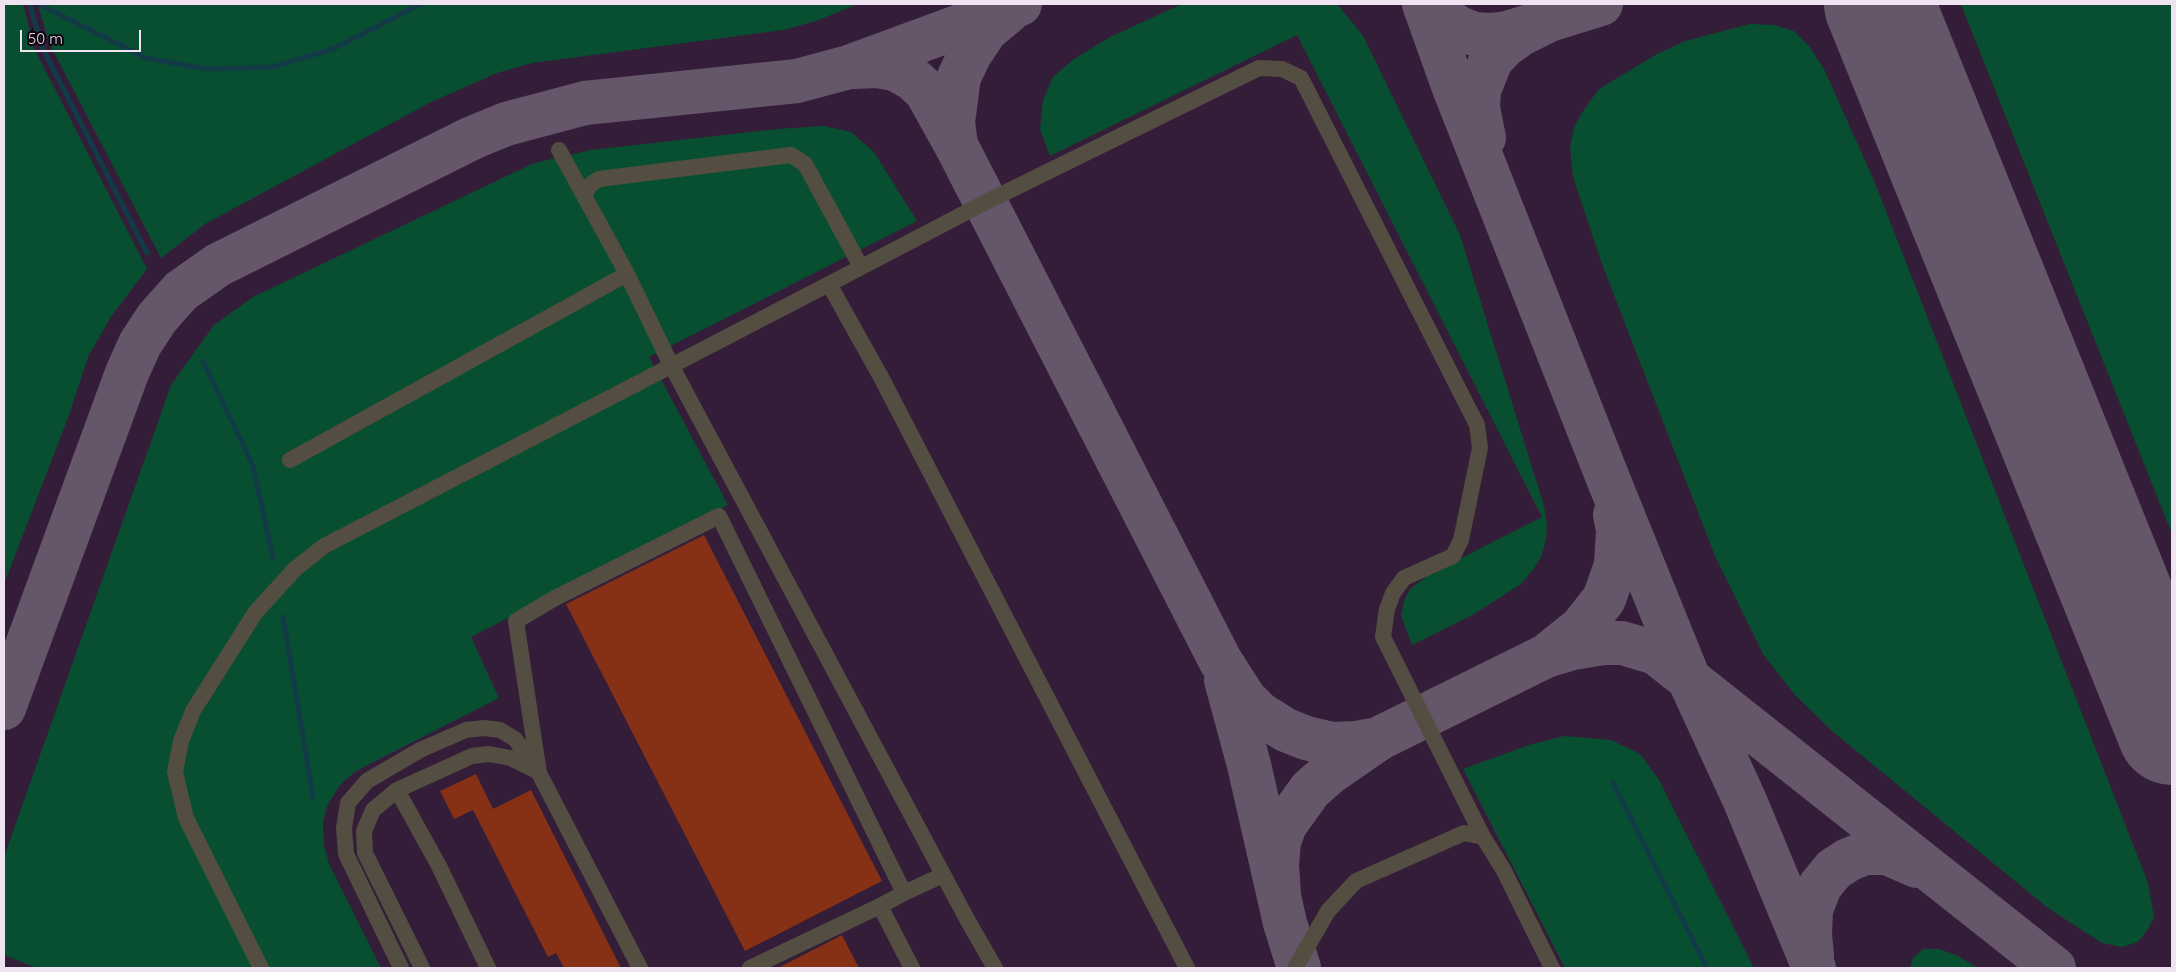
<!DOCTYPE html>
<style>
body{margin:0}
#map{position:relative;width:2176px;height:972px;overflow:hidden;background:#27152b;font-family:Quicksand,sans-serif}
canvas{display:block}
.frame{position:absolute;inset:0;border:5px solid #efe2f1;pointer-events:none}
.scale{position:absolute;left:20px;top:30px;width:121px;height:22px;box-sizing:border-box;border:2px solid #efe2f1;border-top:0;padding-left:6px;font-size:15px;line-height:18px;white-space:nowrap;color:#efe2f1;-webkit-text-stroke:4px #0c050d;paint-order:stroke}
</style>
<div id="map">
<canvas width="2176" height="972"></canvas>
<div class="frame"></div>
<div class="scale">50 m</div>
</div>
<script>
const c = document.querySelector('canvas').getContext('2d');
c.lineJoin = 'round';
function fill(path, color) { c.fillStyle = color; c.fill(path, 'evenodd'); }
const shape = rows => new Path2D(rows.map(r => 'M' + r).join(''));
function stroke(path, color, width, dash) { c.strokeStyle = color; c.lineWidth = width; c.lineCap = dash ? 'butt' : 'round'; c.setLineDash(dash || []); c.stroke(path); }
const built = shape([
 [4,4,2172,4,2172,968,4,968]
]);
const green = shape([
 [4,4,23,4,34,48,147,269,110,318,88,357,69,415,4,584],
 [38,4,858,4,816,21,783,30,532,63,497,73,431,102,205,224,161,258,49,43],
 [1182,4,1337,4,1363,36,1460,235,1544,506,1547,525,1546,540,1541,557,1533,570,1521,584,1474,614,1412,645,1401,615,1404,601,1410,589,1430,574,1542,517,1297,35,1050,156,1040,129,1043,100,1053,77,1074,59,1110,37],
 [1961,4,2172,4,2172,534,1966,17],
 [1750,24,1774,25,1794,31,1809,46,1824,69,1875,183,2148,883,2154,917,2148,929,2138,942,2122,947,2102,943,2048,908,1832,731,1795,695,1763,654,1715,556,1602,264,1573,177,1570,147,1574,127,1585,108,1599,89,1657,54,1685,41],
 [824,126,851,132,874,152,917,221,649,357,728,505,471,637,499,698,356,771,340,785,327,806,323,823,324,845,329,864,381,968,36,968,4,955,4,857,171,385,214,325,253,297,534,163,591,150,777,129],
 [1564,736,1611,740,1640,754,1659,780,1754,968,1565,968,1463,769,1529,745],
 [1923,949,1939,949,1956,955,1978,968,1910,968,1913,958]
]);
const stream = shape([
 [30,4,41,45,147,253],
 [39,4,146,58,207,69,272,67,333,49,421,4],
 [203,361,253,466,273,558],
 [283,617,313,797],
 [1613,783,1707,968]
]);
const taxiway = shape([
 [1424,4,1454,88,1609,481,1689,679,1745,801,1814,968],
 [1431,4,1443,17,1457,27,1474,34,1491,35,1507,33,1601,4],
 [1875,4,1889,31],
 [853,67,877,66,895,69,913,79,926,91,956,145,953,122,959,77,970,54,986,30,1009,11],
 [1484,138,1478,108,1479,90,1491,60,1503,47,1521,34,1551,19],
 [956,145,1220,660,1245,699,1260,714,1286,730,1306,738,1332,744,1356,743,1379,739],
 [1551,652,1581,628,1604,599,1616,565,1618,530,1615,515],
 [1226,680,1249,765,1285,923,1299,968],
 [4,708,127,373,140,344,157,318,181,291,218,265,472,138,506,124,585,103,797,81,849,67,1020,4],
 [1279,894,1277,865,1279,842,1285,825,1310,790,1328,774,1380,738,1546,656,1573,648,1603,643,1622,643,1656,653,2054,968],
 [1812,955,1810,935,1811,910,1820,886,1834,869,1848,860,1865,853,1887,853,1917,866]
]);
const runway = shape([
 [1879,4,2172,730]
]);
const building = shape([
 [704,535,882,881,745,951,566,604],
 [476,774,493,809,531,790,621,968,564,968,556,953,548,957,473,810,454,819,440,791],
 [842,935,859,968,778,968]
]);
const minor = shape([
 [559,150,627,274,671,365,968,921,995,968],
 [584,195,590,185,599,179,791,155,805,164,861,267],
 [290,460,627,274],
 [539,773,516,621,555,598,719,516,904,893,880,906],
 [397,790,439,866,488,968],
 [904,893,943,875],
 [261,968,186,818,175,772,181,741,193,711,255,613,295,569,324,546,829,284],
 [401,968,346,854,344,828,348,803,367,781,420,750,466,730,484,728,500,730,515,739,539,773,640,968],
 [422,968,365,853,364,831,373,810,397,790,472,756,489,754,511,758,535,770],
 [750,968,880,906,912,968],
 [1187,968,882,379,829,284,986,202,1259,68,1282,69,1301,78,1477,425,1480,448,1461,540,1453,556,1404,578,1393,593,1387,609,1383,637,1483,837,1503,869,1552,968],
 [1295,968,1328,911,1356,881,1464,833,1483,837]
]);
fill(built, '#341d38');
fill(green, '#084f31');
stroke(stream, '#123a47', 5);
stroke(taxiway, '#66566a', 44);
stroke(runway, '#66566a', 110);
fill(building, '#863015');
stroke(minor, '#544d41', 16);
</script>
